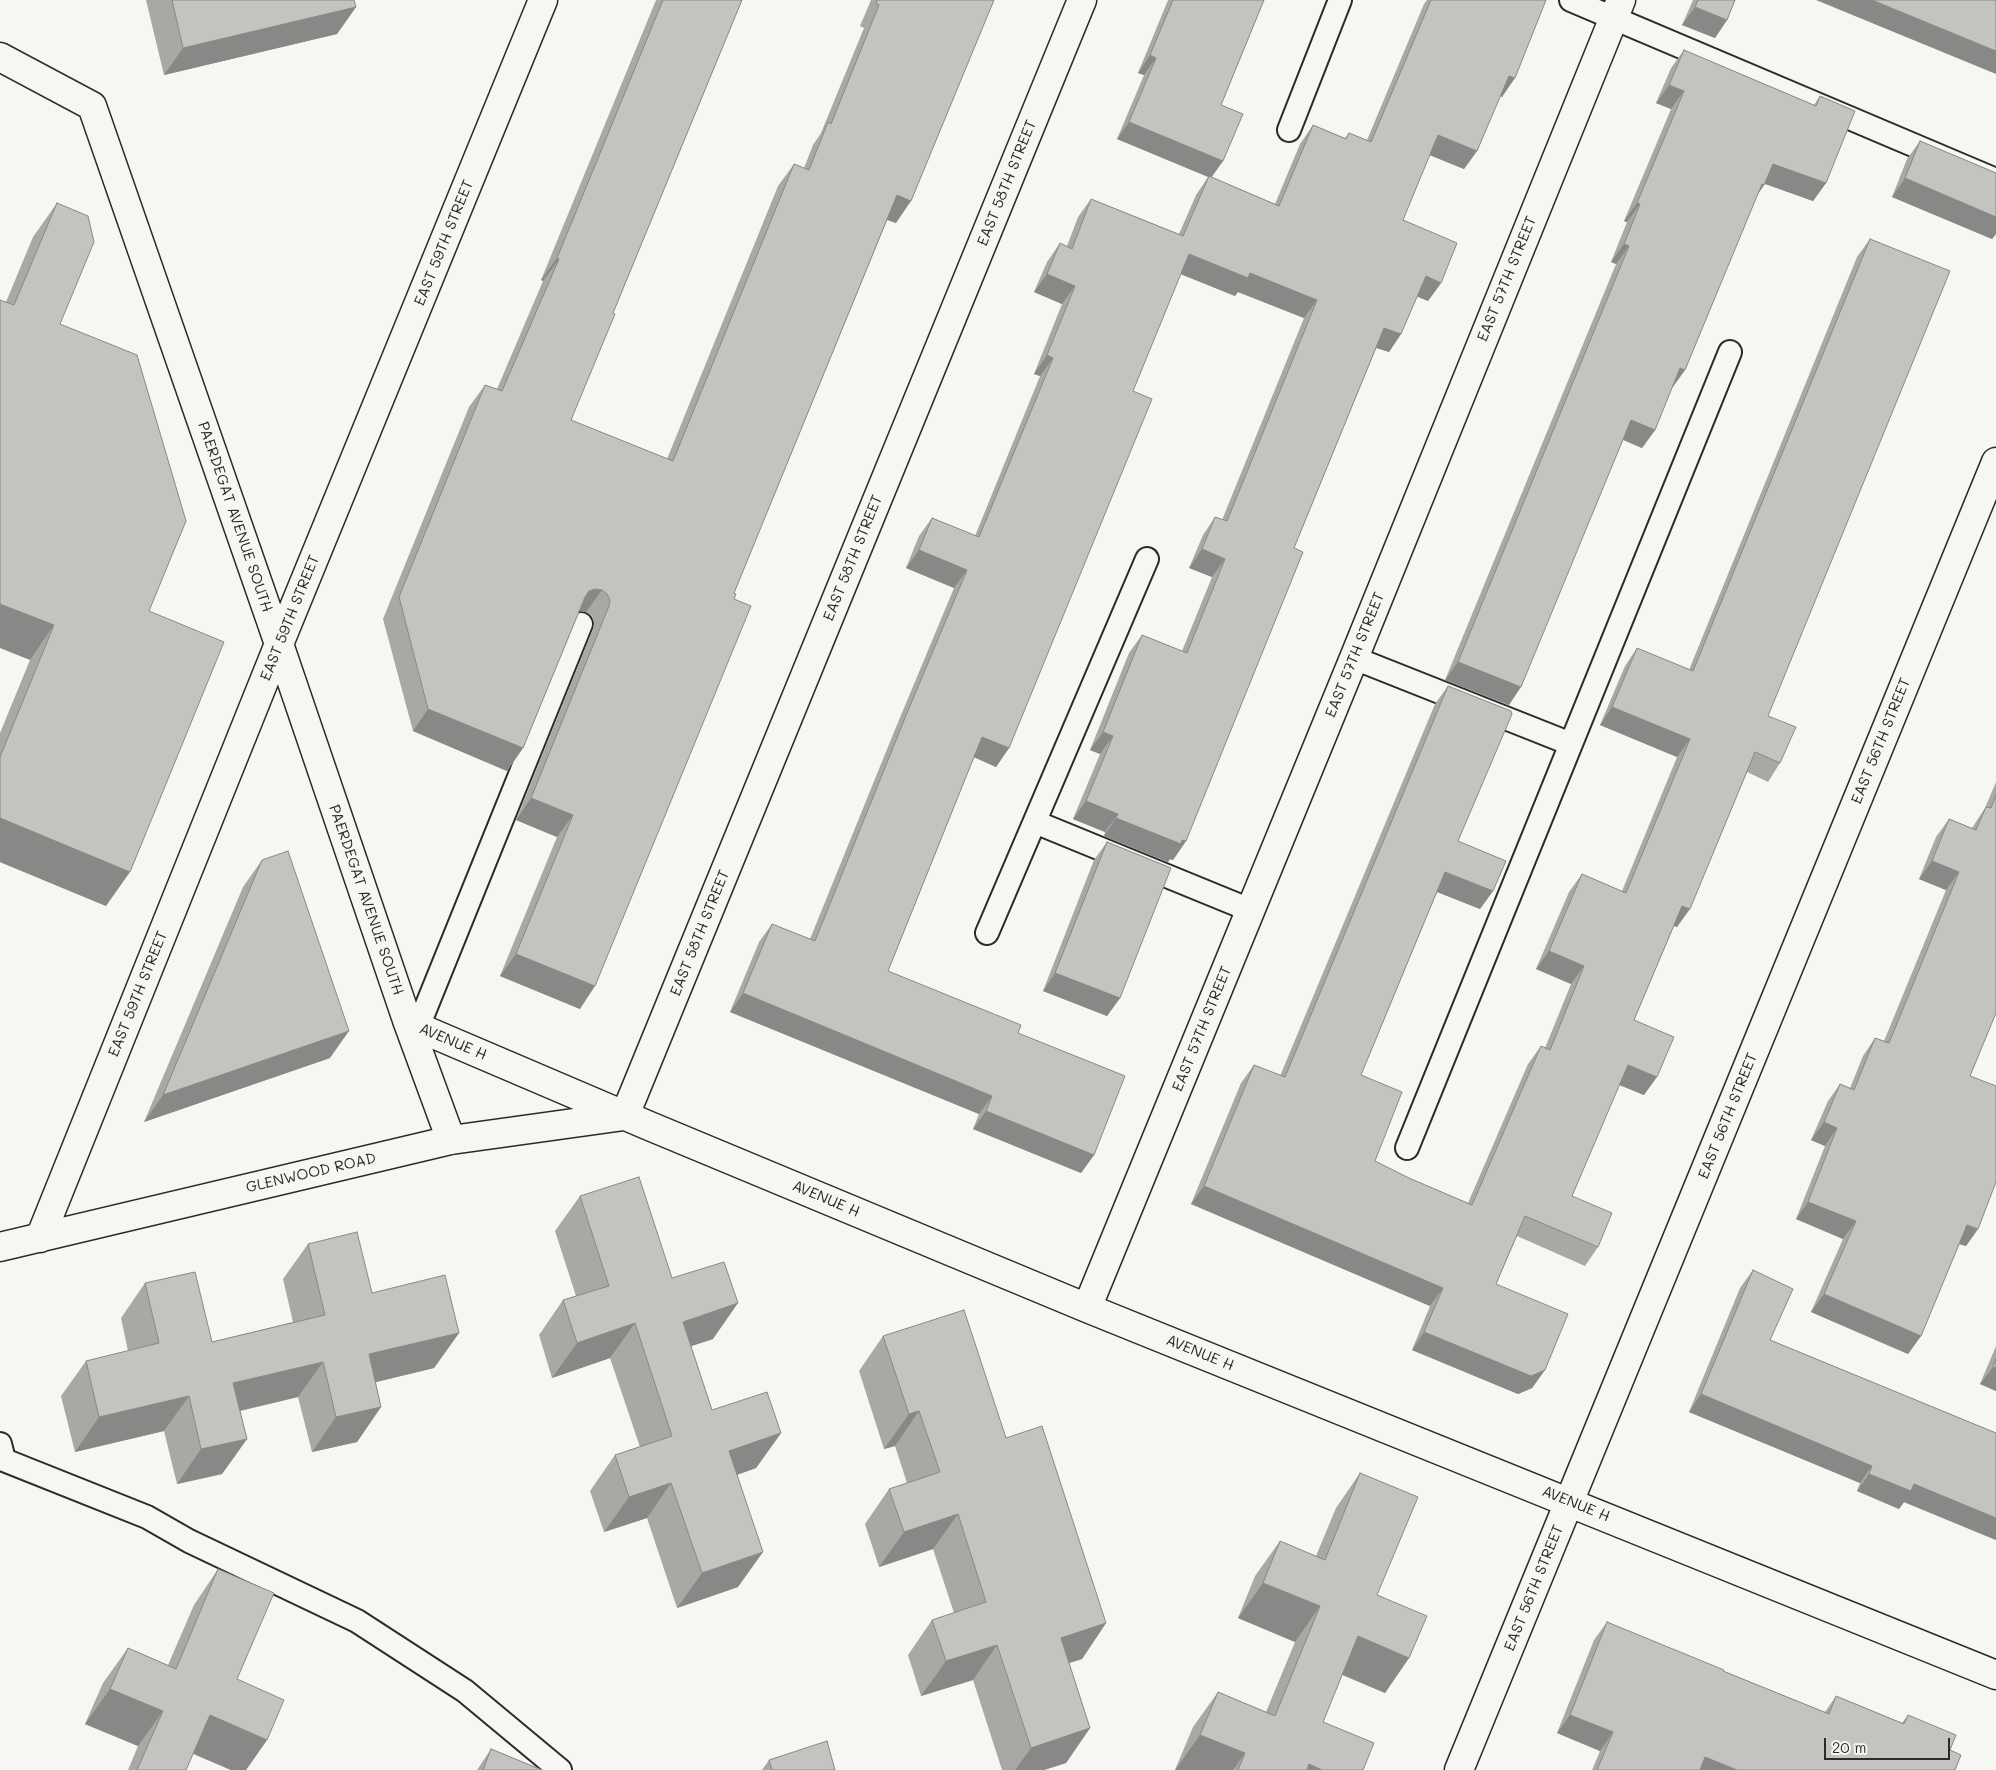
<!DOCTYPE html>
<style>
body{margin:0}
#map{position:relative;width:1996px;height:1770px;overflow:hidden;background:#f6f6f2;font-family:Mali,sans-serif}
canvas{display:block}
.scale{position:absolute;left:1824px;top:1738px;width:126px;height:22px;box-sizing:border-box;border:2px solid #2b2b2b;border-top:0;padding-left:6px;font-size:15px;line-height:18px;white-space:nowrap;color:#2b2b2b;-webkit-text-stroke:4px #f6f6f2;paint-order:stroke}
</style>
<div id="map">
<canvas width="1996" height="1770"></canvas>
<div class="scale">20 m</div>
</div>
<script>
const c = document.querySelector('canvas').getContext('2d');
c.lineJoin = 'round';
const shape = rows => new Path2D(rows.map(r => 'M' + r).join(''));
function stroke(path, color, width, dash) { c.strokeStyle = color; c.lineWidth = width; c.lineCap = dash ? 'butt' : 'round'; c.setLineDash(dash || []); c.stroke(path); }
function fill(path, color) { c.fillStyle = color; c.fill(path, 'evenodd'); }
function label(font, color, halo, rows, align = 'center') {
  c.font = font + ' Mali,sans-serif'; c.lineWidth = 4.5; c.setLineDash([]); c.textBaseline = 'middle'; c.strokeStyle = halo; c.fillStyle = color; for (const [text, x, y, turn = 0] of rows) {
    c.save(); c.translate(x, y); c.rotate((+turn || 0) * Math.PI / 180); c.textAlign = isNaN(turn) ? turn : align; if (halo) c.strokeText(text, 0, 0); c.fillText(text, 0, 0); c.restore();
  }
}
const service = shape([
 [1571,0,1996,180],
 [1289,130,1340,0],
 [1354,658,1571,744],
 [1035,822,1250,910],
 [987,933,1147,559],
 [418,1027,581,624],
 [1407,1148,1730,352],
 [0,1444,4,1460,147,1517,189,1541,357,1621,465,1691,560,1770]
]);
const minor = shape([
 [0,57,92,106,279,644,408,1023,451,1140],
 [408,1023,647,1125,1087,1308,1996,1675],
 [625,1115,1082,0],
 [40,1238,279,644,543,0],
 [0,1247,451,1140,624,1116],
 [1087,1308,1354,658,1621,0],
 [1459,1770,1996,462]
]);
const wall = shape([
 [146,0,354,0,356,7,337,34,164,75],
 [656,0,742,0,613,313,571,420,667,459,778,186,794,164,804,168,813,145,821,133,864,28,860,26,871,0,994,0,896,223,887,220,759,532,734,593,734,599,580,1009,500,976,557,837,516,820,593,629,594,623,592,616,586,612,579,611,523,748,507,771,413,731,383,619,469,407,485,385,497,389,543,281,541,280],
 [1168,0,1264,0,1221,105,1223,161,1211,177,1275,204,1300,144,1313,125,1345,138,1349,133,1367,140,1424,4,1427,0,1546,0,1502,97,1500,96,1477,151,1464,169,1429,155,1403,220,1441,283,1428,301,1417,296,1401,334,1389,352,1376,348,1294,548,1186,841,1173,860,1170,859,1168,862,1104,836,1105,832,1073,819,1100,754,1090,750,1129,653,1142,635,1182,651,1212,577,1189,568,1203,535,1215,517,1222,520,1304,318,1238,292,1235,296,1180,274,1133,391,1009,748,996,767,974,757,888,971,1018,1033,1094,1155,1081,1173,973,1129,979,1114,730,1012,759,942,772,924,810,939,894,732,954,588,906,568,919,536,932,518,975,536,1040,376,1034,374,1062,304,1034,292,1047,262,1060,243,1067,246,1078,217,1091,199,1179,234,1196,195,1208,177,1117,139,1144,75,1138,73],
 [1693,0,1735,0,1727,20,1715,38,1682,25],
 [1684,50,1814,105,1820,96,1826,183,1813,201,1765,184,1757,195,1685,370,1672,388,1671,388,1655,430,1642,448,1623,440,1509,705,1445,680,1616,264,1611,262,1627,222,1624,221,1671,109,1656,103,1671,68],
 [1920,141,1996,173,1996,234,1992,239,1892,197,1907,159],
 [57,203,60,324,149,611,106,906,0,862,0,733,30,660,6,302,33,237],
 [1870,239,1768,716,1780,763,1768,782,1747,772,1677,927,1674,926,1634,1020,1644,1095,1619,1085,1572,1196,1598,1247,1585,1266,1517,1236,1496,1284,1545,1370,1532,1388,1518,1394,1412,1350,1430,1306,1191,1204,1241,1083,1254,1065,1280,1076,1435,704,1448,686,1458,841,1493,891,1480,909,1437,892,1361,1075,1375,1161,1409,1178,1468,1203,1528,1064,1541,1046,1545,1048,1571,984,1536,969,1569,892,1582,874,1622,891,1677,757,1600,725,1625,666,1637,648,1689,670,1857,257],
 [1996,782,1996,1013,1970,1076,1978,1229,1966,1246,1959,1244,1921,1336,1908,1354,1811,1312,1843,1239,1796,1219,1825,1146,1811,1140,1828,1101,1840,1084,1850,1088,1863,1056,1875,1038,1884,1041,1946,890,1919,879,1936,837,1949,819,1972,828,1974,825,1985,808],
 [1107,842,1120,998,1107,1016,1043,991,1094,860],
 [262,860,330,1058,144,1122,243,887],
 [580,1196,672,1278,713,1339,691,1346,712,1410,781,1433,756,1468,737,1475,738,1587,677,1608,647,1518,604,1532,590,1491,615,1455,640,1447,610,1358,552,1378,539,1335,563,1300,576,1296,555,1231],
 [308,1244,372,1293,459,1333,434,1368,375,1382,381,1407,357,1442,312,1452,298,1397,240,1411,247,1439,222,1474,177,1484,164,1431,75,1452,61,1396,86,1361,128,1351,121,1318,145,1283,212,1342,293,1322,283,1279],
 [1753,1270,1770,1340,1996,1433,1996,1540,1904,1502,1899,1509,1857,1491,1860,1483,1689,1412,1740,1288],
 [883,1336,1006,1438,1106,1623,1082,1659,1069,1663,1090,1728,1066,1763,1044,1770,1002,1770,973,1680,921,1696,908,1655,932,1620,954,1613,933,1549,879,1567,865,1524,889,1489,907,1483,895,1446,884,1449,859,1371],
 [1996,1346,1996,1391,1980,1384],
 [1360,1473,1377,1595,1409,1658,1385,1693,1342,1675,1323,1722,1363,1770,1175,1770,1193,1727,1218,1692,1266,1712,1295,1642,1238,1618,1255,1576,1280,1541,1316,1556,1336,1508],
 [218,1569,237,1679,267,1740,246,1770,231,1770,193,1754,186,1770,128,1770,138,1746,85,1724,103,1683,128,1648,168,1665,194,1605],
 [1607,1622,1723,1671,1825,1712,1836,1696,1902,1723,1908,1715,1950,1750,1955,1770,1592,1770,1600,1751,1557,1733,1594,1640],
 [491,1749,542,1770,477,1770],
 [769,1760,835,1770,762,1770]
]);
const shadedWall = shape([
 [1816,0,1872,0,1996,51,1996,74],
 [356,7,337,34,164,75,183,48],
 [1695,7,1727,20,1715,38,1682,25],
 [1150,55,1156,58,1144,75,1138,73],
 [1509,76,1515,78,1502,97,1496,94],
 [1669,85,1684,91,1671,109,1656,103],
 [1129,122,1223,161,1211,178,1117,139],
 [1438,135,1477,151,1464,169,1425,153],
 [1773,164,1826,183,1813,201,1760,182],
 [1905,178,1996,217,1996,234,1992,239,1892,197],
 [1762,184,1764,185,1752,203],
 [897,195,911,201,896,223,882,218],
 [1637,203,1640,204,1627,222,1624,221],
 [1624,244,1629,246,1616,264,1611,262],
 [1189,254,1250,273,1317,300,1304,318,1238,292,1235,296,1176,272],
 [557,258,559,259,543,281,541,280],
 [1047,274,1075,286,1062,304,1034,292],
 [1426,276,1441,283,1428,301,1413,295],
 [1384,328,1401,334,1389,352,1371,346],
 [1047,355,1053,358,1040,376,1034,374],
 [1680,368,1685,370,1672,388,1667,386],
 [1631,420,1655,430,1642,448,1619,438],
 [1202,549,1225,559,1212,577,1189,568],
 [919,550,967,570,954,588,906,568],
 [595,589,602,590,586,612,580,611,573,613,569,619,589,591],
 [0,604,54,625,30,660,0,648],
 [1458,662,1521,687,1509,705,1445,680],
 [1612,707,1690,739,1677,757,1600,725],
 [428,709,523,748,507,771,413,731],
 [1103,732,1113,736,1100,754,1090,750],
 [982,737,1009,748,996,767,969,755],
 [531,798,573,815,557,837,516,820],
 [1086,801,1118,814,1105,832,1073,819],
 [0,818,130,872,106,906,0,862],
 [1116,818,1182,840,1186,841,1173,860,1170,859,1168,862,1104,836],
 [1932,861,1959,872,1946,890,1919,879],
 [1445,872,1493,891,1480,909,1432,890],
 [1682,906,1690,909,1677,927,1669,924],
 [1549,951,1584,966,1571,984,1536,969],
 [516,954,595,986,580,1009,500,976],
 [1055,973,1120,998,1107,1016,1043,991],
 [743,993,992,1096,979,1114,730,1012],
 [349,1031,330,1058,144,1122,163,1095],
 [1628,1065,1657,1077,1644,1095,1615,1083],
 [986,1111,1094,1155,1081,1173,973,1129],
 [1824,1122,1837,1128,1825,1146,1811,1140],
 [1204,1186,1443,1288,1430,1306,1191,1204],
 [1808,1202,1856,1221,1843,1239,1796,1219],
 [1967,1225,1978,1229,1966,1246,1955,1243],
 [1824,1294,1921,1336,1908,1354,1811,1312],
 [738,1303,713,1339,658,1357,683,1322],
 [635,1323,610,1358,552,1378,577,1343],
 [1424,1332,1545,1370,1532,1388,1518,1394,1412,1350],
 [459,1333,434,1368,344,1390,369,1354],
 [323,1362,298,1397,209,1418,233,1383],
 [1993,1367,1996,1368,1996,1391,1980,1384],
 [1701,1394,1872,1466,1860,1483,1689,1412],
 [189,1396,164,1431,75,1452,99,1417],
 [381,1407,357,1442,312,1452,336,1417],
 [919,1411,895,1446,884,1449,909,1414],
 [781,1433,756,1468,705,1486,729,1451],
 [247,1439,222,1474,177,1484,201,1449],
 [1869,1474,1914,1484,1996,1518,1996,1540,1904,1502,1899,1509,1857,1491],
 [671,1483,647,1518,604,1532,629,1497],
 [958,1514,933,1549,879,1567,904,1532],
 [763,1552,738,1587,677,1608,702,1573],
 [1263,1583,1320,1606,1295,1642,1238,1618],
 [1106,1623,1082,1659,1037,1673,1061,1638],
 [1358,1636,1409,1658,1385,1693,1334,1671],
 [997,1645,973,1680,921,1696,946,1661],
 [110,1689,163,1711,138,1746,85,1724],
 [210,1715,267,1740,246,1770,231,1770,185,1750],
 [1570,1715,1613,1732,1600,1751,1557,1733],
 [1090,1728,1066,1763,1044,1770,1015,1770,1031,1748],
 [1200,1735,1245,1753,1233,1770,1175,1770],
 [1705,1757,1737,1770,1696,1770],
 [1309,1764,1322,1770,1305,1770]
]);
const building = shape([
 [172,0,354,0,356,7,183,48,172,0],
 [663,0,742,0,613,313,615,314,571,420,673,461,794,164,809,170,828,122,831,124,879,5,876,3,877,0,994,0,911,201,897,195,759,532,734,593,736,594,734,599,751,606,595,986,516,954,573,815,531,798,609,606,610,600,607,594,602,590,595,589,589,591,585,597,523,748,428,709,399,597,485,385,502,391,559,259,557,258,663,0],
 [1173,0,1264,0,1221,105,1243,114,1223,161,1129,122,1156,58,1150,55,1173,0],
 [1431,0,1546,0,1515,78,1509,76,1477,151,1438,135,1403,220,1457,243,1441,283,1426,276,1401,334,1384,328,1294,548,1303,552,1186,841,1182,840,1181,844,1116,818,1118,814,1086,801,1113,736,1103,732,1142,635,1187,653,1225,559,1202,549,1215,517,1227,521,1317,300,1250,273,1248,278,1189,254,1133,391,1152,399,1009,748,982,737,888,971,1021,1025,1018,1033,1125,1076,1094,1155,986,1111,992,1096,743,993,772,924,815,941,907,713,967,570,919,550,926,533,932,518,979,537,1053,358,1047,355,1075,286,1047,274,1060,243,1072,249,1091,199,1183,236,1209,176,1279,206,1313,125,1346,139,1349,133,1371,142,1431,0],
 [1698,0,1735,0,1727,20,1695,7,1698,0],
 [1872,0,1996,0,1996,51,1872,0],
 [1684,50,1816,106,1820,96,1855,111,1826,183,1773,164,1764,185,1762,184,1685,370,1680,368,1655,430,1631,420,1521,687,1458,662,1629,246,1624,244,1640,204,1637,203,1684,91,1669,85,1684,50],
 [1920,141,1996,173,1996,217,1905,178,1920,141],
 [57,203,88,216,94,242,60,324,137,355,186,521,149,611,224,642,130,872,0,818,0,757,54,625,0,604,0,300,14,305,57,203],
 [1870,239,1950,271,1768,716,1796,727,1780,763,1755,752,1690,909,1682,906,1634,1020,1674,1037,1657,1077,1628,1065,1572,1196,1612,1213,1598,1247,1525,1216,1496,1284,1568,1314,1545,1370,1531,1376,1424,1332,1443,1288,1204,1186,1254,1065,1285,1077,1448,686,1511,711,1512,714,1458,841,1506,861,1493,891,1445,872,1361,1075,1402,1092,1375,1161,1409,1178,1472,1205,1541,1046,1550,1050,1584,966,1549,951,1582,874,1626,893,1690,739,1612,707,1637,648,1693,671,1870,239],
 [1996,795,1996,1013,1970,1076,1996,1086,1996,1182,1978,1229,1967,1225,1921,1336,1824,1294,1856,1221,1808,1202,1837,1128,1824,1122,1840,1084,1854,1090,1875,1038,1889,1043,1959,872,1932,861,1949,819,1976,830,1986,807,1991,808,1996,795],
 [1107,842,1171,868,1120,998,1055,973,1107,842],
 [288,851,349,1031,163,1095,262,860,288,851],
 [639,1177,672,1278,724,1262,738,1303,683,1322,712,1410,767,1392,781,1433,729,1451,763,1552,702,1573,671,1483,629,1497,615,1455,672,1436,635,1323,577,1343,563,1300,609,1286,580,1196,639,1177],
 [357,1232,372,1293,445,1275,459,1333,369,1354,381,1407,336,1417,323,1362,233,1383,247,1439,201,1449,189,1396,99,1417,86,1361,159,1343,145,1283,195,1272,212,1342,325,1315,308,1244,357,1232],
 [1753,1270,1793,1289,1770,1340,1996,1433,1996,1518,1914,1484,1911,1491,1869,1474,1872,1466,1701,1394,1753,1270],
 [964,1310,1006,1438,1042,1426,1106,1623,1061,1638,1090,1728,1031,1748,997,1645,946,1661,932,1620,986,1602,958,1514,904,1532,889,1489,940,1472,919,1411,909,1414,883,1336,964,1310],
 [1996,1359,1996,1368,1993,1367,1996,1359],
 [1360,1473,1418,1497,1377,1595,1427,1616,1409,1658,1358,1636,1323,1722,1374,1743,1363,1770,1322,1770,1309,1764,1307,1770,1238,1770,1245,1753,1200,1735,1218,1692,1275,1716,1320,1606,1263,1583,1280,1541,1325,1560,1360,1473],
 [218,1569,274,1593,237,1679,284,1700,267,1740,210,1715,186,1770,137,1770,163,1711,110,1689,128,1648,176,1669,218,1569],
 [1607,1622,1724,1670,1723,1671,1829,1714,1836,1696,1904,1724,1908,1715,1956,1735,1950,1750,1961,1755,1955,1770,1737,1770,1705,1757,1700,1770,1597,1770,1613,1732,1570,1715,1607,1622],
 [827,1741,835,1770,772,1770,769,1760,827,1741],
 [491,1749,542,1770,483,1770,491,1749]
]);
const streetNames = [
 ["EAST 58TH STREET",1007,183,-68],
 ["EAST 59TH STREET",444,243,-68],
 ["EAST 57TH STREET",1507,279,-68],
 ["PAERDEGAT AVENUE SOUTH",235,517,71],
 ["EAST 58TH STREET",853,558,-68],
 ["EAST 59TH STREET",290,618,-68],
 ["EAST 57TH STREET",1355,655,-68],
 ["EAST 56TH STREET",1881,741,-68],
 ["PAERDEGAT AVENUE SOUTH",366,900,71],
 ["EAST 58TH STREET",700,933,-68],
 ["EAST 59TH STREET",138,994,-68],
 ["EAST 57TH STREET",1202,1029,-68],
 ["AVENUE H",453,1042,23],
 ["EAST 56TH STREET",1728,1116,-68],
 ["GLENWOOD ROAD",311,1173,-13],
 ["AVENUE H",826,1199,23],
 ["AVENUE H",1200,1353,22],
 ["AVENUE H",1576,1504,22],
 ["EAST 56TH STREET",1534,1588,-68]
];
stroke(service, '#2b2b2b', 26);
stroke(minor, '#2b2b2b', 31);
stroke(service, '#f6f6f2', 22);
stroke(minor, '#f6f6f2', 28);
fill(wall, '#a8a8a5');
fill(shadedWall, '#888886');
fill(building, '#c3c3c0');
stroke(building, '#888886', 1);
label('15px', '#2b2b2b', '#f6f6f2', streetNames);
</script>
